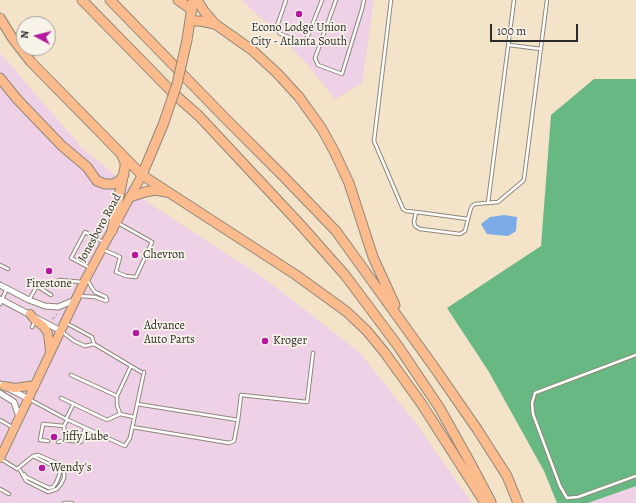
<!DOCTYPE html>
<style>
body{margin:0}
#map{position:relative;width:636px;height:503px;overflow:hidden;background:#f3e3c9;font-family:Alegreya,serif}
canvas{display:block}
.north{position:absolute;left:16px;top:16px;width:40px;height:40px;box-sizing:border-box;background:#f7f3e8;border:1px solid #a5a39c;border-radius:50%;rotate:277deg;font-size:11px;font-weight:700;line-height:16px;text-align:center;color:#2b2b2b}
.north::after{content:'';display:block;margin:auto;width:14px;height:18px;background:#b5179e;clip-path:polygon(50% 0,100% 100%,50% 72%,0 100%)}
.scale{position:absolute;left:490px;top:24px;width:88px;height:18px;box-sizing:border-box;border:2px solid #2b2b2b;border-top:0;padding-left:5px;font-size:12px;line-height:14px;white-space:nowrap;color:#2b2b2b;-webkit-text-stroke:3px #f7f3e8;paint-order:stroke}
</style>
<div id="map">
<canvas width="636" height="503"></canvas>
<div class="north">N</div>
<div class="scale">100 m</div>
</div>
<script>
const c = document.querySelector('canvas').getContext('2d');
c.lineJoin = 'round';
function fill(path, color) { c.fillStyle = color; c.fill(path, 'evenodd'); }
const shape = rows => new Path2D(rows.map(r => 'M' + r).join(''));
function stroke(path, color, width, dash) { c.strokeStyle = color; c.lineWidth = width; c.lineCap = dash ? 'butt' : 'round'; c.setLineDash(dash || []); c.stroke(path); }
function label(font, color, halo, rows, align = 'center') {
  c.font = font + ' Alegreya,serif'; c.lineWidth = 3.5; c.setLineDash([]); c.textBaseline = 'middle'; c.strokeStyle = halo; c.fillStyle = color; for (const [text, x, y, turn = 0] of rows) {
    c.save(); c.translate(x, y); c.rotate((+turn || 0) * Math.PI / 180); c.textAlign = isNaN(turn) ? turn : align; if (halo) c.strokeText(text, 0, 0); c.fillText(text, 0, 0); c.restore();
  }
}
const built = shape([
 [241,0,374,0,362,83,335,99,307,64,268,24],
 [0,53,83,149,150,204,265,279,360,353,417,425,472,503,0,503],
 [636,486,636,503,588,503]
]);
const forest = shape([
 [594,79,636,79,636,486,588,503,557,503,544,471,489,372,447,308,541,246,551,115]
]);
const water = shape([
 [504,215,517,217,516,231,508,236,487,234,481,224,490,217]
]);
const path = shape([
 [52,319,55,317,57,314]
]);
const lane = shape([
 [286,0,277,26,279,33,301,43,307,38,322,0],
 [336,0,315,58,318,65,342,74,362,9,364,0],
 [391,0,374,141,403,209,406,211,416,212,414,222,415,226,420,229,460,234,465,231,470,211,472,206,475,204,498,202,523,181,524,179,547,0],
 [509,45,541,49],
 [488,203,514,0],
 [416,212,468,219],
 [104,250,120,257,116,272,126,276,136,277,152,242,118,223],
 [0,265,8,269],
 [90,268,71,258,85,232,105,243],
 [59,280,82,282],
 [80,296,95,297,106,301,107,300,106,297,95,292,92,288,87,279],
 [29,300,37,286,51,295],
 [0,304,7,288],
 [66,323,92,337,94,344,141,372],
 [32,327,35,321],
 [61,331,74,341,85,346,94,344],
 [636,355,535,393,532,403,533,414,560,486,567,498,578,497,636,476],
 [71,375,117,396,131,366],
 [117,396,117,405,120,414],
 [61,398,107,420,120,414,134,417],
 [29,399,66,419,125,446,130,438,144,372],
 [137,404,238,420,241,395,307,402,313,353],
 [66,419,73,405],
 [0,420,12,427],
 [64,426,65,440,81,442,85,428],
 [132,427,229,443,234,441,238,420],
 [48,441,40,440,43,424,64,426,67,420],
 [58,442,65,440],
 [1,459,17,469],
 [17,469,33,456,38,455,61,465,64,470,64,478,61,484,57,489,48,492,26,481,20,470],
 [24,474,26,477,49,488,53,487,56,483,59,476,60,471,53,466,33,456],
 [0,489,9,494],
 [64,503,72,503]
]);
const street = shape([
 [0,285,29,300,45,306,58,307,75,300],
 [0,299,61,331],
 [0,384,29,399],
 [0,393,14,402,19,417]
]);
const primary = shape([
 [30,314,35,320,43,326,48,333,50,352],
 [4,386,15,388,35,385],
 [0,458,84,282,142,175]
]);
const highway = shape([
 [82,0,174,94,199,116,298,222,345,275,398,346,439,407,471,464,491,502],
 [110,0,225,118,283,176,336,231,434,367,477,429,507,476,518,503],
 [178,0,192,10],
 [197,0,204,11,215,24,252,50,277,73,299,97,322,129,335,153,349,183,373,257,395,305],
 [0,18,13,39,31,62,142,175,296,275,347,312,367,331,385,353,421,403,485,503],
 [190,21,200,21,215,24],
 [187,40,193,0],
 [0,78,17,99,62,146,87,167,97,181,105,184,113,184,119,181,124,175],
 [142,175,163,125],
 [130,197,145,192,155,190,166,192],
 [112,231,125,167,125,162,122,156]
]);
const highwayBridge = shape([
 [163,125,177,84,187,40]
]);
const markers = [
 [299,14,4,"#b5179e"],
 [135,255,4,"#b5179e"],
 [49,271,4,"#b5179e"],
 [136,333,4,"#b5179e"],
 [265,341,4,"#b5179e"],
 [54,437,4,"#b5179e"],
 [42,468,4,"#b5179e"]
];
const poiNames = [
 ["Econo Lodge Union",299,28,"center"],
 ["City - Atlanta South",299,42,"center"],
 ["Chevron",143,255],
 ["Firestone",49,284,"center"],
 ["Advance",144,326],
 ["Auto Parts",144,340],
 ["Kroger",273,341],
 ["Jiffy Lube",62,437],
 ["Wendy's",50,468]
];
const streetNames = [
 ["Jonesboro Road",100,228,-61]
];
fill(built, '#eed0e7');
fill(forest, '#68b883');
fill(water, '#7cace7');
stroke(lane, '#8f877a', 4.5);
stroke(street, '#8f877a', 7);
stroke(primary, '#8f877a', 10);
stroke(highway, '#8f877a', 11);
stroke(path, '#8f877a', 1, [3, 3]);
stroke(lane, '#fff', 2.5);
stroke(street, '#fff', 5);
stroke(primary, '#fbbb8d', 8);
stroke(highway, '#fbbb8d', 9);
stroke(highwayBridge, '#8f877a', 11, []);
stroke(highwayBridge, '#fbbb8d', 9);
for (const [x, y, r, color] of markers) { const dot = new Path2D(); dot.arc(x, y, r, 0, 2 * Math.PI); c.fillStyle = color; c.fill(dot); stroke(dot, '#f7f3e8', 1.5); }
label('12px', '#2b2b2b', '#f7f3e8', poiNames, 'left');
label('12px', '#2b2b2b', '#f7f3e8', streetNames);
</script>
